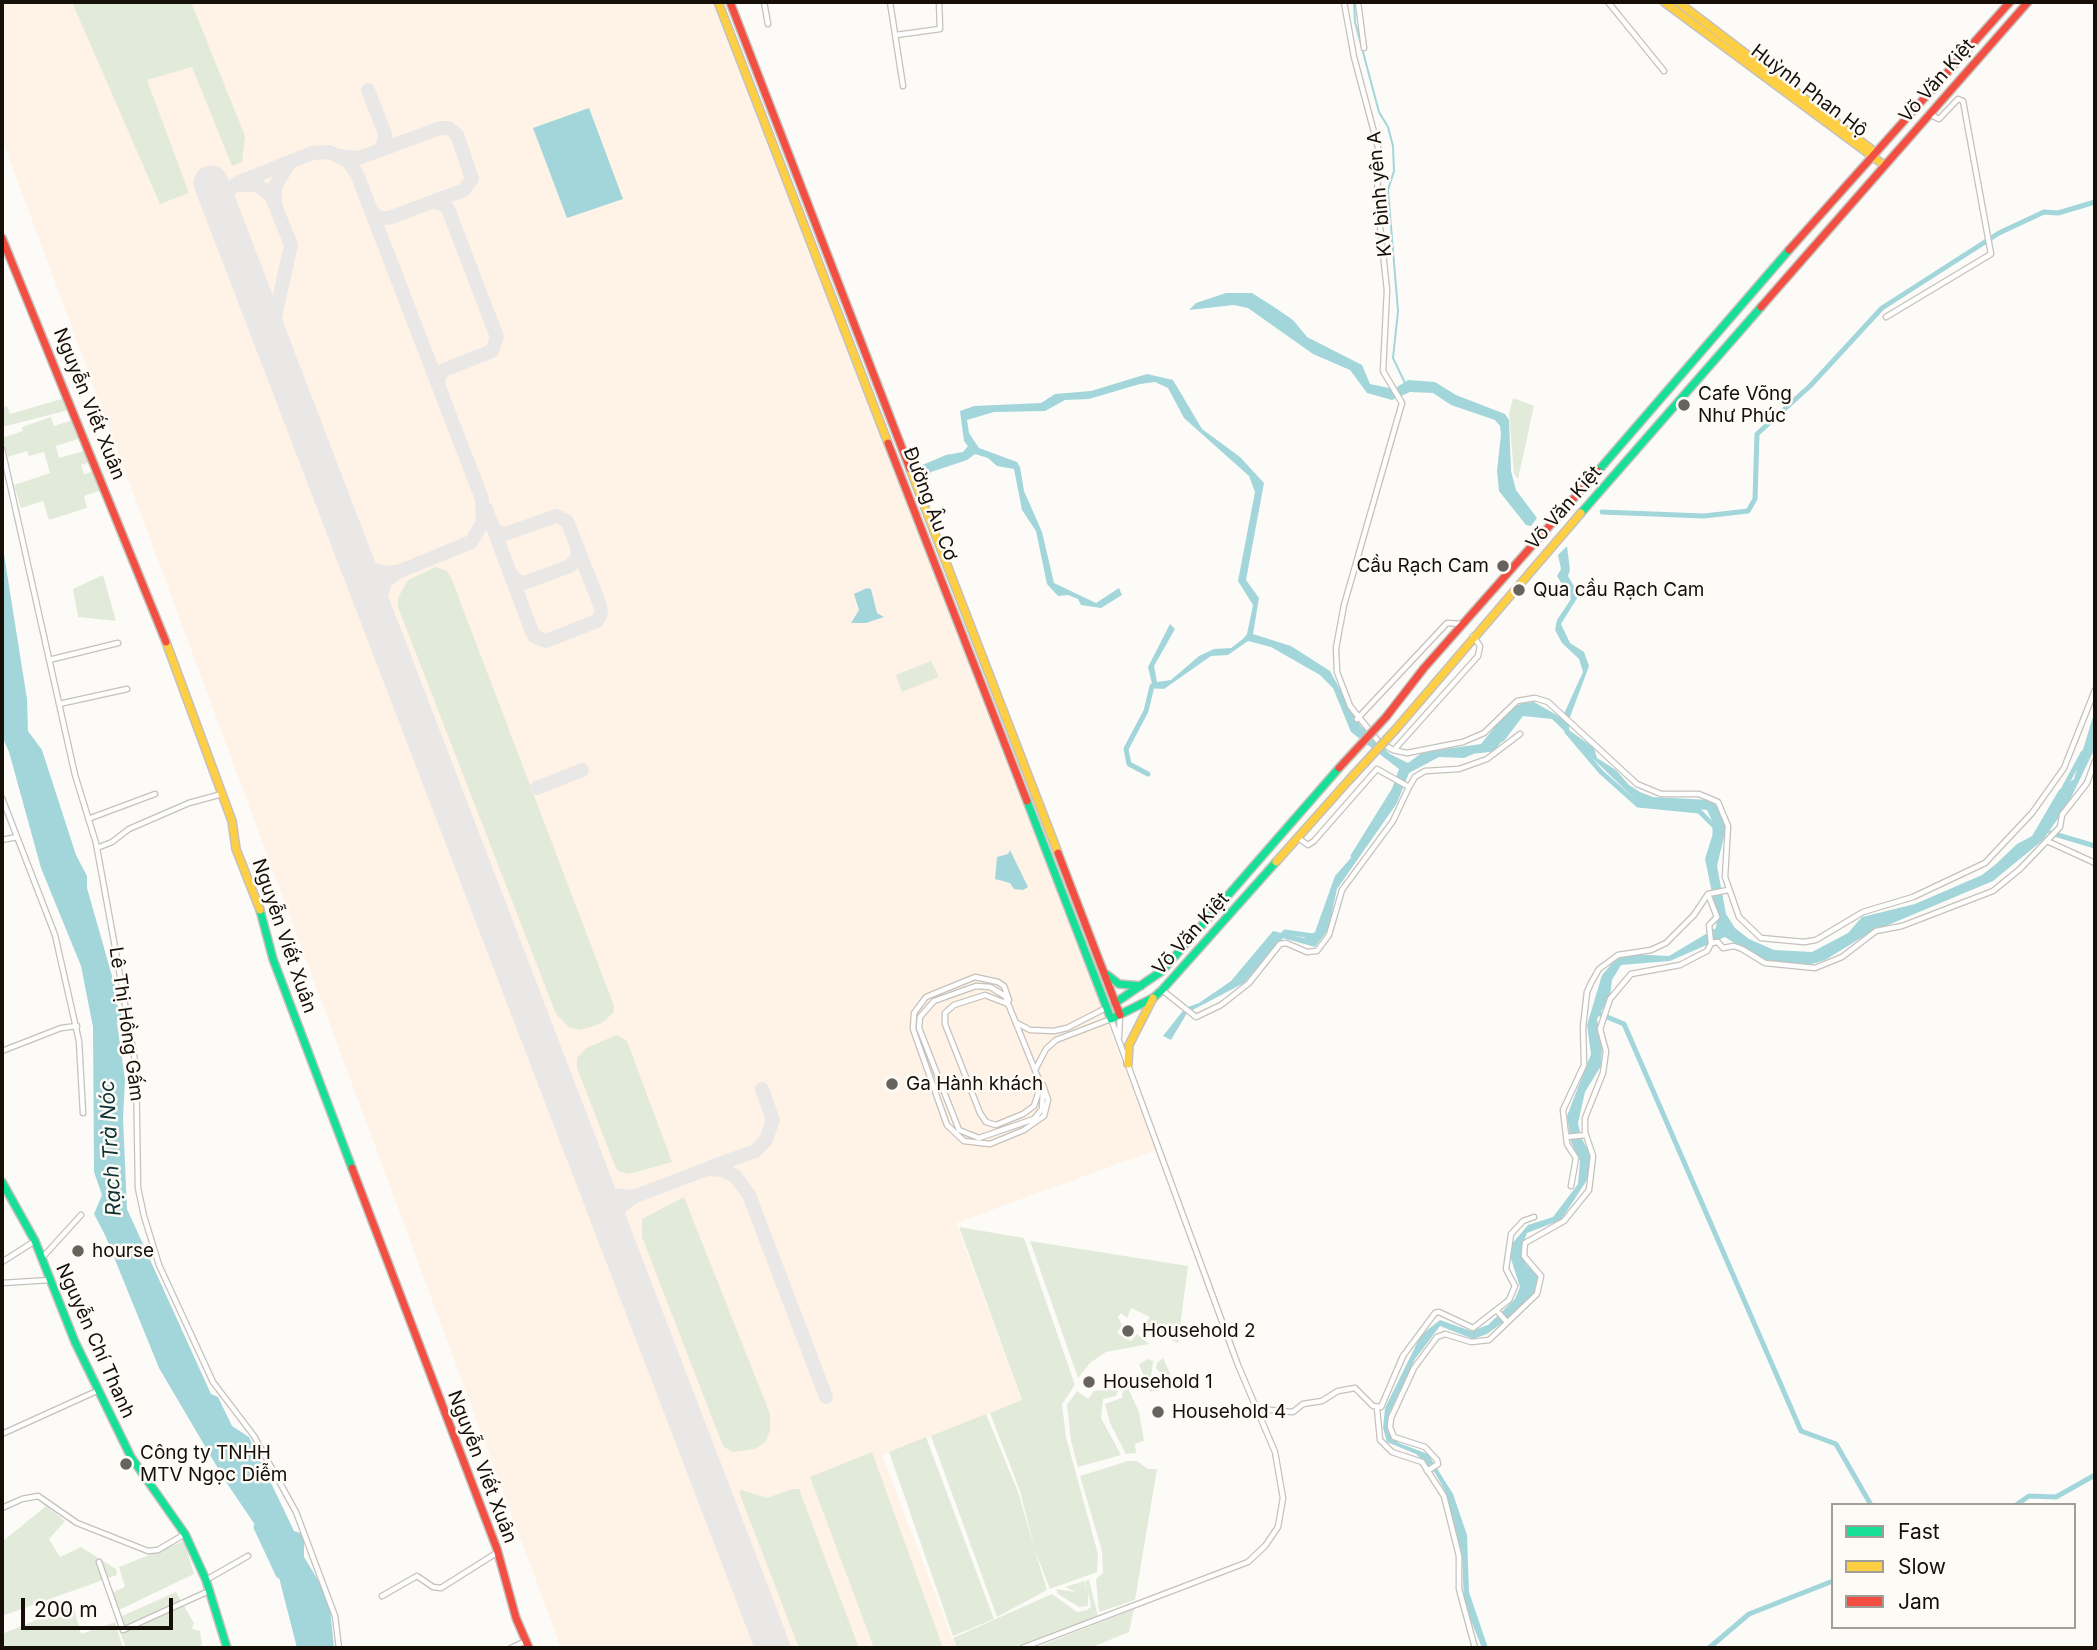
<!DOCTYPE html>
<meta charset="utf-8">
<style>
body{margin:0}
#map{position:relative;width:2097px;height:1650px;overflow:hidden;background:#fdfbf8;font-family:Inter,sans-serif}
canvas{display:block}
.frame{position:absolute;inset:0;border:4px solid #150f08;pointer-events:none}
.legend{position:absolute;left:1831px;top:1503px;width:245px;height:126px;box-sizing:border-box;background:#fefbf7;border:2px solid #a19d97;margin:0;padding:9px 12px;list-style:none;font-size:21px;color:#150f08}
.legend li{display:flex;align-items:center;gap:14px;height:35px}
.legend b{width:35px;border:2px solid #a19d97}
.scale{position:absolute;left:21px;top:1598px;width:152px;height:32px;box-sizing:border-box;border:4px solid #150f08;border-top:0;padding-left:9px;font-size:21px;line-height:24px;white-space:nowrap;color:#150f08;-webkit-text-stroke:5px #fefbf7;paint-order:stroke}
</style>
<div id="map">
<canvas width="2097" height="1650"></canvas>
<div class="frame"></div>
<ul class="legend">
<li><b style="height:9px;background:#16e098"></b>Fast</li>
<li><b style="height:9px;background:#ffcf43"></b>Slow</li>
<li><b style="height:9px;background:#f24e42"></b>Jam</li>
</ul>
<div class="scale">200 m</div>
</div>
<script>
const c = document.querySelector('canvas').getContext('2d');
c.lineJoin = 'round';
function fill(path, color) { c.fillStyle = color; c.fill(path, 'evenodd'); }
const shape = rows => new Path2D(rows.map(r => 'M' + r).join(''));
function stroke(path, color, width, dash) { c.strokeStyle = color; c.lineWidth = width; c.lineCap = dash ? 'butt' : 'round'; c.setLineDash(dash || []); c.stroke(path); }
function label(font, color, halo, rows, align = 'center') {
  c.font = font + ' Inter,sans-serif'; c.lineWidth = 5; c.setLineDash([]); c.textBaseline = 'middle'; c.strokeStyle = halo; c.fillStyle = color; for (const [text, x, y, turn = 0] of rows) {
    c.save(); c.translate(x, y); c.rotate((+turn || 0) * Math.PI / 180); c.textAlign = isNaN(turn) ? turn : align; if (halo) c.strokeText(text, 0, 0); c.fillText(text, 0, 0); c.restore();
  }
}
const built = shape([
 [2,2,712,2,1156,1150,956,1223,1022,1401,882,1455,956,1648,561,1648,2,139]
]);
const green = shape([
 [72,2,191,2,245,136,242,162,232,166,192,67,147,80,189,193,160,204],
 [65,398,69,410,2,427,2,408,7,406,10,414],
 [1513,398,1534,406,1518,479,1514,474,1509,414],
 [51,417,54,426,75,419,81,438,56,446,59,458,87,450,91,462,81,465,84,474,96,471,102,490,84,496,87,508,49,520,43,501,21,508,14,485,50,473,44,452,29,456,27,451,8,457,2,438,23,431,22,427],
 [436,567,447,571,452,580,614,1006,613,1013,602,1023,581,1030,570,1028,556,1014,398,607,398,598,408,580],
 [103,575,116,621,78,617,73,589],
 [931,661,939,677,902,692,896,675],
 [617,1035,627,1041,672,1162,629,1174,618,1171,615,1166,577,1068,577,1058,586,1048],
 [684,1197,770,1414,770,1431,765,1442,755,1449,732,1452,723,1446,642,1237,642,1219],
 [959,1227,1024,1238,1075,1385,1062,1404,1066,1437,1098,1554,1097,1572,1050,1589,1035,1551,1047,1590,997,1617,931,1436,986,1414,1018,1492,1034,1547,1020,1491,990,1413,1022,1400],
 [1030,1241,1188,1266,1178,1343,1143,1327,1150,1317,1131,1308,1127,1318,1121,1313,1118,1317,1122,1325,1117,1333,1131,1341,1137,1334,1149,1344,1106,1352,1090,1363,1078,1378],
 [1163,1358,1174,1382,1167,1390,1158,1382,1160,1390,1150,1392,1139,1364,1148,1359,1153,1361,1151,1377,1158,1382,1163,1375,1156,1369,1157,1363],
 [1128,1388,1139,1412,1144,1441,1135,1444,1136,1453,1126,1454,1110,1423,1105,1404,1122,1398,1123,1391],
 [1118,1389,1116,1396,1103,1399,1101,1418,1121,1455,1078,1467,1071,1441,1067,1405,1077,1391,1088,1399,1094,1391],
 [926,1437,994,1619,953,1636,889,1452],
 [872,1452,943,1648,874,1648,810,1477],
 [1128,1461,1137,1461,1148,1469,1157,1469,1135,1600,1099,1612,1096,1579,1103,1573,1102,1551,1080,1476],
 [792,1489,799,1489,859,1648,799,1648,739,1492,742,1490,767,1498],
 [46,1506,65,1521,49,1539,60,1557,81,1547,116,1569,117,1575,2,1616,3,1541],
 [184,1541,194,1574,119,1610,111,1593,125,1587,119,1567],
 [1089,1580,1098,1616,1012,1648,957,1648,953,1638,1052,1594,1077,1612,1087,1610,1091,1607,1088,1592,1088,1606,1079,1607,1058,1594,1056,1589,1076,1592,1065,1587,1084,1581,1087,1591,1085,1581],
 [176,1592,194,1623,192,1629,200,1631,202,1645,196,1648,126,1648,115,1619],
 [73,1605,81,1634,115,1622,123,1648,2,1648,2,1634],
 [1134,1609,1129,1632,1090,1648,1035,1648]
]);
const water = shape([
 [589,108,623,199,567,218,533,128],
 [1226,293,1252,293,1274,307,1293,320,1307,337,1362,365,1370,384,1394,389,1408,380,1435,382,1456,395,1505,414,1509,420,1511,471,1516,490,1537,518,1531,526,1526,525,1499,491,1497,471,1501,434,1500,426,1495,420,1451,405,1433,393,1410,392,1392,400,1367,393,1350,370,1313,354,1248,308,1234,305,1189,310,1196,303],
 [1147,374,1173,380,1202,429,1240,457,1264,483,1246,580,1259,598,1253,634,1291,646,1330,671,1360,725,1390,754,1408,763,1423,752,1481,744,1510,708,1523,703,1534,702,1562,718,1583,672,1579,659,1562,643,1555,630,1557,620,1571,599,1557,576,1561,569,1558,555,1567,546,1570,570,1568,576,1579,595,1561,624,1570,643,1584,652,1589,666,1570,717,1569,730,1594,748,1597,758,1616,770,1629,785,1640,792,1653,797,1710,800,1721,810,1727,824,1717,866,1726,914,1735,928,1749,939,1774,950,1812,952,1848,933,1862,917,1915,904,1982,875,1996,864,2017,844,2032,836,2059,790,2074,779,2095,710,2095,748,2068,804,2043,840,1993,881,1869,933,1825,960,1799,968,1765,962,1725,937,1670,961,1621,965,1612,980,1610,996,1597,1019,1602,1048,1601,1066,1585,1092,1578,1123,1581,1137,1591,1156,1589,1177,1561,1220,1527,1233,1521,1249,1526,1264,1537,1276,1538,1288,1516,1313,1487,1334,1473,1339,1440,1326,1415,1359,1389,1414,1388,1432,1399,1443,1428,1454,1453,1494,1467,1535,1469,1592,1488,1648,1482,1648,1464,1603,1462,1554,1444,1489,1435,1473,1416,1454,1387,1442,1383,1428,1385,1408,1421,1335,1440,1320,1471,1331,1488,1325,1515,1299,1520,1287,1511,1259,1511,1245,1528,1225,1553,1217,1578,1184,1580,1161,1571,1142,1567,1116,1591,1054,1587,1025,1602,975,1615,960,1629,954,1669,956,1716,928,1717,917,1705,859,1715,827,1707,810,1653,805,1644,808,1552,719,1523,716,1504,741,1464,758,1439,757,1409,773,1397,803,1337,889,1328,930,1315,947,1283,938,1244,983,1187,1013,1171,1040,1163,1036,1185,1008,1199,1003,1231,981,1273,931,1304,938,1315,932,1335,876,1362,845,1385,809,1399,769,1351,732,1333,688,1320,675,1271,647,1248,641,1228,655,1211,656,1164,689,1153,688,1148,667,1170,624,1175,629,1154,666,1157,682,1171,680,1199,656,1214,649,1231,648,1243,639,1247,634,1253,605,1238,581,1255,492,1249,476,1184,418,1168,388,1155,382,1140,384,1089,399,1065,400,1045,411,994,412,967,420,969,433,979,448,1017,462,1020,467,1024,491,1042,532,1054,583,1096,603,1119,588,1122,595,1101,608,1081,605,1078,599,1068,595,1058,596,1047,584,1036,531,1022,510,1014,469,997,466,988,458,975,454,967,460,931,472,924,484,920,466,946,455,963,452,968,446,964,441,960,411,974,406,1041,403,1055,394,1091,391],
 [2,542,27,699,28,731,42,750,76,855,87,876,87,888,116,990,116,1003,122,1013,117,1023,125,1080,123,1118,127,1209,211,1394,218,1397,232,1426,249,1437,294,1531,304,1534,304,1557,329,1598,334,1648,297,1648,272,1550,226,1482,159,1368,105,1235,94,1214,102,1195,94,1172,93,1027,81,966,41,868,9,752,2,736],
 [867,588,871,589,877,613,884,617,866,623,851,623,859,610,854,594],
 [1010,850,1028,887,1023,890,1014,889,1010,883,995,879,997,857,1008,854]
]);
const stream = shape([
 [1354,2,1355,22,1379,112,1388,127,1393,146,1394,171,1388,190,1398,311,1393,358,1406,385]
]);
const canal = shape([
 [1602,512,1704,516,1748,511,1755,499,1757,434,1810,386,1882,308,1999,233,2044,212,2058,213,2095,202],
 [1567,732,1601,772,1638,805,1699,811,1715,827,1715,834],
 [1476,751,1493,749,1500,739],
 [1148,774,1129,764,1126,749,1146,711,1152,686,1158,686],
 [2064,788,2083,753],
 [2051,833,2095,846],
 [1353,856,1394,790],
 [1280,938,1285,932,1313,936],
 [1595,1012,1624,1024,1801,1431,1836,1444,1871,1505],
 [2016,1505,2029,1496,2056,1497,2095,1475],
 [1709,1648,1749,1614,1833,1581]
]);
const river = shape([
 [258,1527,280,1574]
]);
const taxiway = shape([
 [340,156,359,158,378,151,383,146,385,134,368,90],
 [238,185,257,185,271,195,291,245,272,330,275,350],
 [218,201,237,183,312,153,329,152,348,161,357,174,482,499,483,522,471,542,398,572,386,581,377,604,382,627],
 [432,202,441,203,448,209,497,337,492,351,444,370,439,377,438,386],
 [275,203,275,186,290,162],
 [371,211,379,218,389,218,464,190,472,179,457,135,449,128,440,128,378,151],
 [486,509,532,632,534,636,546,641,597,621,601,614,600,605,567,521,556,516,505,534,497,532,492,525],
 [348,540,360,562,368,568,385,573,397,572],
 [511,575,516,580,524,583,570,566,577,558,578,548],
 [537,788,582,770],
 [711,1167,755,1151,766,1140,773,1120,762,1089],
 [590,1171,596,1184,610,1195,633,1197],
 [618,1244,615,1233,616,1217,620,1208,633,1197,707,1169,723,1170,735,1176,749,1195,826,1397]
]);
const runway = shape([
 [211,183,773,1648]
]);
const street = shape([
 [764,2,768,24],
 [890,2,903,86],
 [1344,2,1354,57,1379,151,1377,198,1387,290,1383,371,1402,403,1344,605,1336,648,1337,672,1350,706,1378,741,1393,750,1407,753,1463,742,1484,733,1517,701,1535,698,1548,702,1637,784,1661,794,1699,794,1718,802,1728,826,1725,877,1739,917,1761,938,1804,942,1816,940,1863,912,1913,897,1985,863,2032,813,2064,768,2095,690],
 [1358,2,1364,48],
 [1608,2,1664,71],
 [896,35,940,29,939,2],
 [1886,317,1991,254,1963,101,1958,99,1939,119,1929,114],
 [2,449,75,775,96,843,115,947,136,1067,138,1188,144,1216,159,1265,213,1382,254,1436,296,1512,335,1616,339,1648],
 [49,660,118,643],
 [59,704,127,689],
 [1357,719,1447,623,1464,624],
 [1394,750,1478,656,1480,646,1473,636],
 [2,798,55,935,79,1041,83,1113],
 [88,819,155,794],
 [1298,838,1308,845,1314,841,1377,769,1409,787,1415,777,1425,771,1459,769,1487,759,1520,734],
 [2,840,17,837],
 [2047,841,2095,863],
 [97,848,112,842,129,829,189,803,222,794],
 [1708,894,1717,917,1709,925,1711,943,1718,942,1723,948,1734,946,1742,949,1765,963,1815,968,1842,957,1876,931,1902,926,1993,891,2020,869,2060,827,2062,815,2087,783,2095,761],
 [976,986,990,987,1005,996,1043,1090,1042,1109,1034,1119,979,1138,959,1130,919,1028,920,1017,934,1001,976,986],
 [1162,990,1196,1017,1221,1005,1249,983,1280,944,1286,943,1307,952,1317,951,1329,935,1342,890,1393,821,1409,787],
 [1009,1000,1004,986,998,982,975,977,926,997,914,1013,913,1029,947,1125,964,1141,990,1144,1024,1130,1044,1116,1048,1100,1043,1085],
 [1008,1004,985,995,954,1005,945,1013,945,1024,980,1113,986,1122,996,1125,1023,1114,1034,1106,1041,1085],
 [1017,1023,1030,1030,1054,1031,1067,1028,1106,1008],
 [1119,1037,1120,1015],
 [2,1051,61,1028,77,1026],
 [1566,1137,1586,1135],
 [1571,1186,1576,1158,1567,1144,1563,1110,1584,1065,1583,1027,1587,992,1591,983,1599,969,1618,955,1651,950,1666,943,1694,915,1708,894,1728,890],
 [42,1258,81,1215],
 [2,1262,35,1241],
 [2,1283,50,1280],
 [1497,1311,1507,1322],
 [1377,1408,1380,1440,1392,1452,1422,1462,1444,1496,1459,1556,1459,1589,1475,1648],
 [1259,1409,1293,1412,1303,1404,1322,1401,1338,1391,1355,1388,1373,1406,1381,1407,1403,1356,1435,1313,1439,1312,1473,1328,1509,1300,1515,1286,1506,1269,1511,1234,1523,1221,1534,1217],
 [2,1434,99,1390],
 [1427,1471,1438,1464,1437,1460,1425,1447,1394,1437,1390,1427,1391,1418,1414,1368,1437,1337,1445,1334,1471,1342,1489,1340,1537,1294,1541,1276,1524,1256,1525,1243,1564,1221,1589,1190,1593,1156,1585,1132,1585,1118,1603,1073,1606,1051,1600,1029,1610,999,1631,974,1680,965,1707,951,1712,942],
 [2,1508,22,1499,38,1496,77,1523,148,1551,158,1550,185,1534],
 [99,1562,123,1630,209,1591],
 [206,1580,248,1556],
 [382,1596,417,1576,433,1587,441,1588,498,1552],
 [511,1648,526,1641],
 [1022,1648,1248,1562,1265,1546,1278,1527,1283,1498,1275,1452,1238,1365,1111,1019,1056,1040,1046,1049,1035,1070]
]);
const fast = shape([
 [1598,471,1789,250],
 [1581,513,1761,307],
 [1027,801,1111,1019,1153,998,1162,990,1276,862],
 [260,910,273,959,352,1168],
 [1106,974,1119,984,1141,986],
 [1115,1003,1162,971,1339,768],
 [2,1182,35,1241,75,1342,131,1457,185,1534,206,1580,227,1648]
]);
const slow = shape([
 [718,2,888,443],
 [1664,2,1884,165],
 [1678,2,1871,149,1871,154],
 [910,469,1058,853],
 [166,642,232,821,236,849,260,910],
 [1396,729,1581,513],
 [1276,862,1349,780],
 [1128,1064,1129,1045,1153,998]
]);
const jam = shape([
 [730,2,910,469],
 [2,238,166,642],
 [1789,250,2010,2],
 [1761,307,2028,2],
 [888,443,1027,801],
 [1386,717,1424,668,1598,471],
 [1058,853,1120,1015],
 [352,1168,497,1549,516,1618,529,1648]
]);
const slowBridge = shape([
 [1349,780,1396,729]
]);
const jamBridge = shape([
 [1339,768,1386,717]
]);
const markers = [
 [1684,405,7,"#66625c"],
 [1503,566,7,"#66625c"],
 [1519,590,7,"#66625c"],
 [892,1084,7,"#66625c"],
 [78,1251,7,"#66625c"],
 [1128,1331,7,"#66625c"],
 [1089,1382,7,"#66625c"],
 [1158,1412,7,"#66625c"],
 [126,1464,7,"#66625c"]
];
const streetNames = [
 ["Võ Văn Kiệt",1937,81,-49],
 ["Huỳnh Phan Hộ",1809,91,37],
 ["KV bình yên A",1380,194,-95],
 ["Nguyễn Viết Xuân",89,404,68],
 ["Đường Âu Cơ",930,504,69],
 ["Võ Văn Kiệt",1564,508,-49],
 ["Võ Văn Kiệt",1191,934,-48],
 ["Nguyễn Viết Xuân",284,936,71],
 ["Lê Thị Hồng Gấm",126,1024,82],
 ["Nguyễn Chí Thanh",95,1341,66],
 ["Nguyễn Viết Xuân",482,1467,69]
];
const poiNames = [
 ["Cafe Võng",1698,394],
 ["Như Phúc",1698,416],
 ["Cầu Rạch Cam",1489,566,"right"],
 ["Qua cầu Rạch Cam",1533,590],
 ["Ga Hành khách",906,1084],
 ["hourse",92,1251],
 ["Household 2",1142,1331],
 ["Household 1",1103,1382],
 ["Household 4",1172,1412],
 ["Công ty TNHH",140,1453],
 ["MTV Ngọc Diễm",140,1475]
];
const waterNames = [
 ["Rạch Trà Nóc",111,1148,-93]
];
fill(built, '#fef3e6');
fill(green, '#e2ebd9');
fill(water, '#a2d6db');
stroke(stream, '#a2d6db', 2);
stroke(canal, '#a2d6db', 5);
stroke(river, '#a2d6db', 9);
stroke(taxiway, '#eae8e6', 14);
stroke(runway, '#eae8e6', 35);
stroke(street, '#c5c1bc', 7);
stroke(fast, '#c5c1bc', 10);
stroke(slow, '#c5c1bc', 10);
stroke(jam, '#c5c1bc', 10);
stroke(street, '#fffefe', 4.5);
stroke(fast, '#16e098', 7);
stroke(slow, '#ffcf43', 7);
stroke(jam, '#f24e42', 7);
stroke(slowBridge, '#c5c1bc', 10, []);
stroke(jamBridge, '#c5c1bc', 10, []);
stroke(slowBridge, '#ffcf43', 7);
stroke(jamBridge, '#f24e42', 7);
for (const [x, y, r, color] of markers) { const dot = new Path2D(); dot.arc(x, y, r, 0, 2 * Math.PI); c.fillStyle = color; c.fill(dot); stroke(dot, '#fefbf7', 2.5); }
label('19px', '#150f08', '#fefbf7', streetNames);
label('19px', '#150f08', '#fefbf7', poiNames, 'left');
label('italic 21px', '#0c3236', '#fefbf7', waterNames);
</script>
